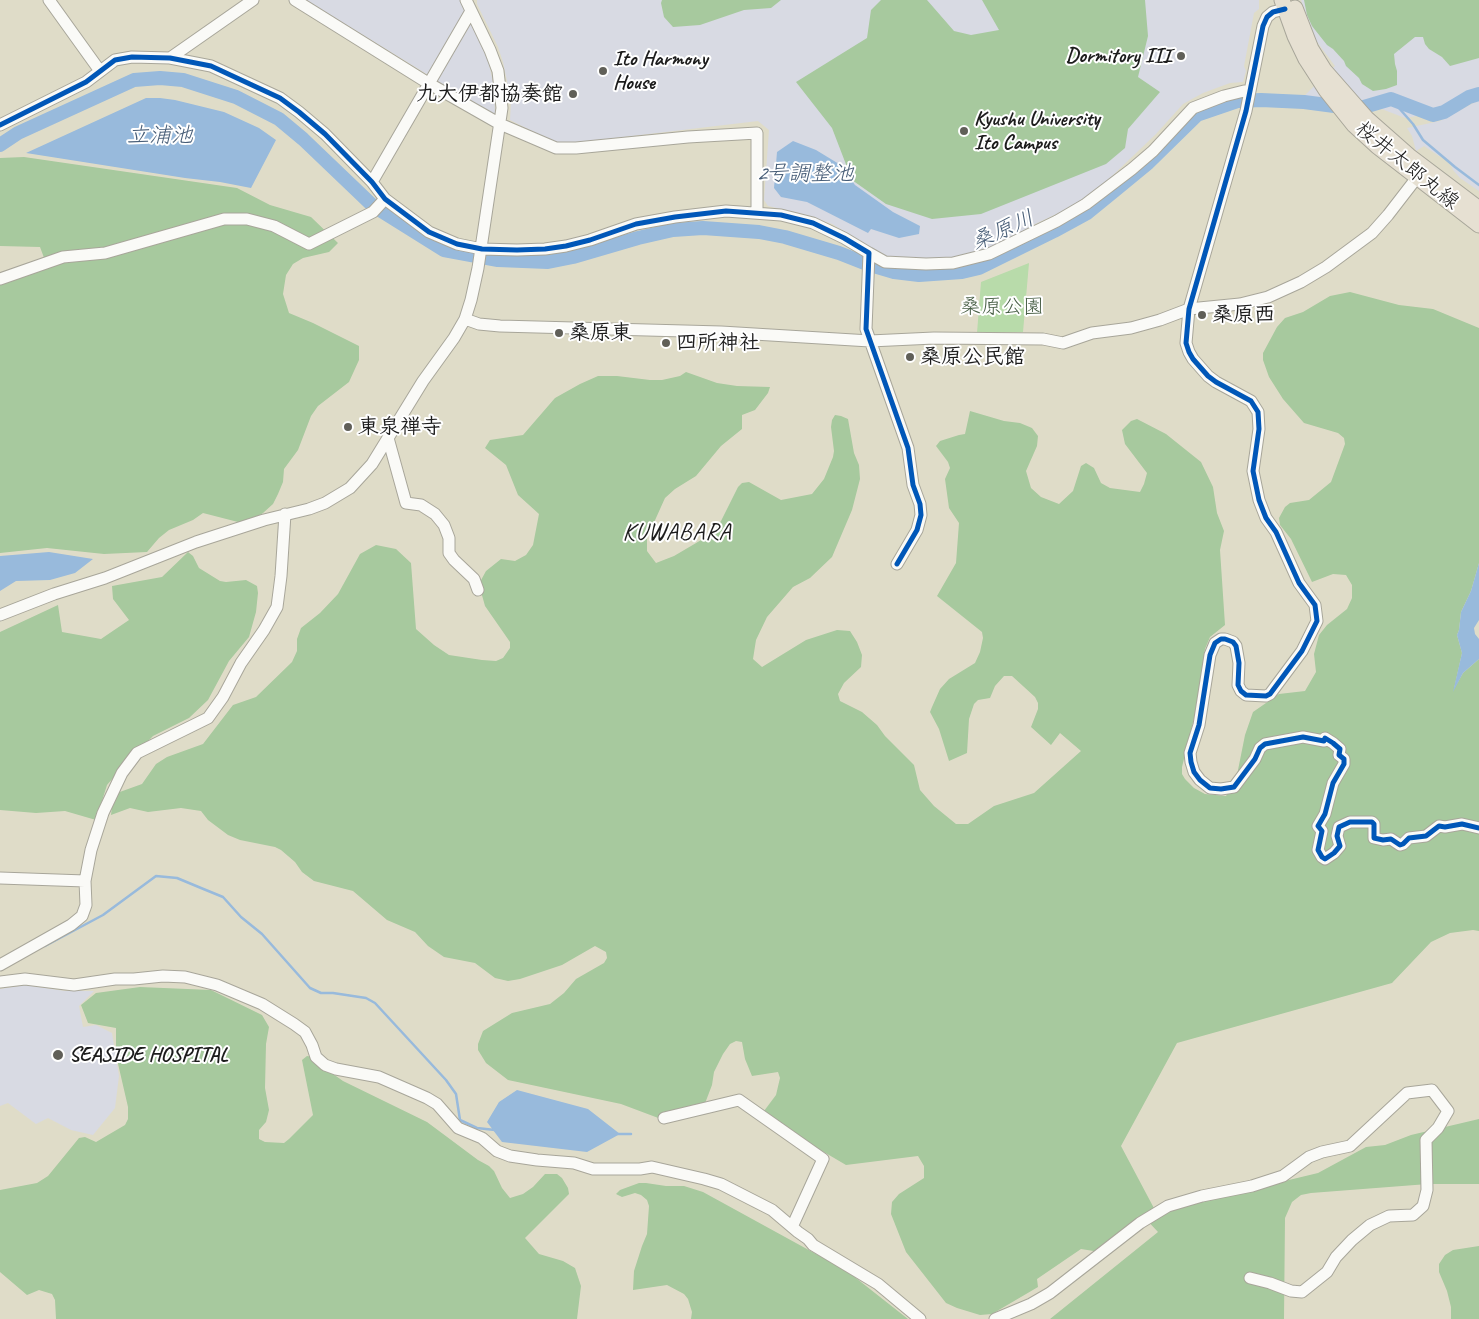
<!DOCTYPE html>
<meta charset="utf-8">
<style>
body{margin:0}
canvas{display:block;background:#dfdcc8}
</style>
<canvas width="1479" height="1319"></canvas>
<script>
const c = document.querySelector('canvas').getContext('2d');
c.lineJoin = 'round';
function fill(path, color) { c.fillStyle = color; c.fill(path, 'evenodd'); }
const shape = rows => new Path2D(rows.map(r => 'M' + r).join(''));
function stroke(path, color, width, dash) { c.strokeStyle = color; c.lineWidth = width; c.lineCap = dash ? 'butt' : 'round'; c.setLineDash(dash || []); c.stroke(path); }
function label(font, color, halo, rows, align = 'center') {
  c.font = font + ' Caveat,"Klee One",sans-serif'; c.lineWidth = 4; c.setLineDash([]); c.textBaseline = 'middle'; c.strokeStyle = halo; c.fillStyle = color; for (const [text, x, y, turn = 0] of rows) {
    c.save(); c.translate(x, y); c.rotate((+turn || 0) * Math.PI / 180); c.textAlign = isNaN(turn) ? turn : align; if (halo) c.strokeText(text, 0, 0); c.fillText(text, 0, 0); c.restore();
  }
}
const built = shape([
 [306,0,461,0,487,56,494,86,495,116],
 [477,0,1259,0,1259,9,1254,13,1244,66,1246,71,1243,82,1230,83,1203,93,1183,104,1156,134,1112,176,1091,194,1065,210,1031,226,1010,239,989,249,952,260,887,258,832,224,803,214,768,206,764,200,769,130,758,121,565,144,554,142,510,120,511,101,503,62,498,47,477,4],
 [1301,0,1479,0,1479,89,1471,91,1455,104,1434,113,1405,118,1361,101,1337,97,1301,99,1335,66,1314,38],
 [1479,100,1479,191,1460,178,1453,170,1449,160,1439,156,1424,146,1416,151,1412,136,1407,128,1440,121],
 [25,985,65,991,94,991,79,1006,83,1027,96,1025,112,1033,119,1076,115,1108,93,1135,71,1130,48,1118,36,1124,8,1103,0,1106,0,989]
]);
const green = shape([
 [1029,263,1023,332,977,333,981,282]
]);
const forest = shape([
 [662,0,781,0,771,8,744,10,700,25,673,27,664,17,661,3],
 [881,0,927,0,954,31,971,35,999,30,982,0,1145,0,1148,36,1138,77,1160,92,1128,129,1125,148,1106,164,981,214,932,219,886,204,852,180,832,128,796,82,867,38,871,10],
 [1304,0,1479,0,1479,58,1450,66,1442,57,1429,49,1425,44,1423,37,1415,37,1394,54,1395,64,1397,71,1397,85,1386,89,1373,91,1362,84,1359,78,1346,66,1344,61,1333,49,1327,45,1312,26,1307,15],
 [24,157,237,188,270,205,311,217,338,243,329,252,303,258,293,264,286,275,283,294,289,313,313,323,359,346,359,360,349,382,318,406,311,416,298,450,284,469,283,482,278,494,273,504,263,513,252,520,238,522,203,513,193,520,169,530,159,538,147,552,104,554,47,548,0,553,0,277,46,263,40,247,0,246,0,158],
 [1350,292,1399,305,1433,309,1479,328,1479,563,1471,591,1461,612,1459,630,1457,635,1462,653,1454,689,1463,673,1479,659,1479,931,1473,930,1450,933,1431,942,1392,983,1177,1043,1121,1146,1156,1212,1318,1173,1366,1147,1385,1145,1411,1135,1479,1119,1479,1184,1428,1184,1311,1193,1301,1195,1292,1202,1285,1218,1284,1319,1050,1319,1158,1232,1144,1217,1100,1252,1081,1249,1037,1279,1038,1287,992,1314,980,1315,957,1308,946,1303,906,1252,891,1214,892,1202,899,1194,924,1178,924,1166,918,1156,846,1165,761,1115,776,1095,780,1078,778,1072,752,1076,745,1059,742,1042,736,1041,730,1044,723,1054,714,1072,712,1085,704,1106,669,1122,621,1104,508,1080,486,1063,478,1050,478,1044,483,1031,512,1013,550,1004,564,993,576,979,604,963,607,958,606,952,595,946,562,965,520,979,508,981,495,978,475,963,444,957,428,946,415,932,387,920,353,891,314,881,302,872,295,862,281,850,275,847,240,840,228,835,208,820,201,811,181,808,148,812,130,808,111,815,113,797,117,793,142,784,156,764,167,757,203,744,233,705,256,697,292,662,297,651,297,639,301,628,320,613,338,594,360,554,376,545,396,549,411,563,416,629,434,645,449,655,482,660,496,661,503,658,510,648,510,642,485,606,480,588,480,582,486,571,501,559,515,561,526,555,533,545,539,514,518,495,506,465,485,448,490,440,523,435,555,398,580,384,598,376,617,376,650,380,662,380,680,376,686,372,717,383,737,386,770,387,768,393,755,410,742,415,742,429,721,446,696,476,675,489,665,498,647,538,647,551,656,563,674,556,708,536,721,521,738,487,742,483,749,482,781,500,812,494,824,479,833,457,834,451,831,427,832,420,835,415,841,416,848,419,854,453,859,465,860,479,852,510,832,557,810,578,793,587,767,617,756,640,753,659,762,667,806,640,837,630,850,631,857,642,862,655,861,667,844,683,838,694,840,701,862,712,877,725,885,736,914,765,920,790,934,806,956,824,968,824,994,806,1034,793,1081,751,1060,733,1051,745,1031,727,1038,709,1038,703,1035,697,1012,676,1004,676,995,686,990,698,978,700,974,704,969,719,967,753,949,761,939,729,930,712,932,707,940,689,949,679,975,663,980,652,983,638,982,632,937,596,956,563,959,523,949,508,945,479,950,468,948,462,936,446,940,441,959,435,965,434,970,411,1004,421,1020,423,1032,428,1038,436,1037,446,1026,471,1031,488,1041,497,1059,504,1073,491,1081,466,1086,463,1094,468,1101,483,1110,488,1140,492,1144,484,1147,473,1125,444,1122,430,1131,421,1137,419,1166,434,1201,462,1213,487,1217,513,1224,531,1220,550,1225,625,1210,637,1205,649,1196,710,1182,767,1182,774,1185,779,1194,788,1205,794,1226,796,1236,780,1245,735,1253,712,1279,694,1305,691,1316,672,1314,654,1319,635,1327,625,1347,609,1352,598,1352,585,1346,575,1333,574,1312,582,1291,539,1280,525,1279,518,1285,507,1290,503,1309,500,1331,482,1345,444,1344,438,1338,433,1304,423,1283,399,1269,377,1263,360,1263,353,1277,327,1285,318,1303,312,1330,296],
 [188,552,193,556,199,568,220,581,226,582,246,580,257,586,258,593,256,612,249,637,229,661,208,700,189,718,153,736,119,771,107,785,96,820,65,811,36,813,0,810,0,632,58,605,62,632,101,639,129,620,113,599,112,586,162,577],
 [140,987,211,990,262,1015,269,1027,266,1044,265,1088,269,1110,266,1122,259,1130,259,1139,265,1142,284,1143,289,1139,313,1115,302,1060,307,1056,314,1057,326,1069,343,1081,427,1122,478,1160,489,1166,494,1171,502,1188,510,1198,523,1194,533,1187,545,1174,557,1174,562,1178,568,1188,569,1194,525,1238,539,1254,563,1261,575,1268,581,1286,577,1319,56,1319,55,1300,52,1294,39,1290,27,1295,0,1272,0,1190,37,1183,48,1176,79,1138,85,1137,96,1142,125,1125,128,1119,128,1107,116,1055,116,1028,88,1023,81,1005,96,993],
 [639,1183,646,1183,666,1186,684,1186,703,1192,847,1271,908,1319,691,1319,692,1312,688,1299,684,1294,667,1285,633,1290,634,1271,642,1246,647,1234,649,1206,647,1200,641,1195,635,1193,622,1197,616,1194,620,1190],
 [1479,1246,1479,1319,1451,1319,1451,1307,1447,1291,1439,1272,1439,1264,1445,1255,1453,1250]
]);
const water = shape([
 [146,98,160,98,175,100,224,112,259,128,276,140,251,188,220,182,185,178,26,153],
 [793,141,816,150,839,164,855,185,893,212,920,226,919,234,899,238,871,229,868,233,807,202,781,197,774,188,777,152],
 [49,552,93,559,75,573,50,580,16,581,0,591,0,556],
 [1479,563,1479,620,1474,628,1475,634,1479,639,1479,659,1463,673,1453,692,1462,653,1457,635,1459,630,1461,612,1471,591],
 [517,1090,588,1109,620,1134,587,1152,502,1142,487,1122,499,1102]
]);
const stream = shape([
 [1391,99,1413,124,1423,140,1455,167,1479,185],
 [45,946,103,915,156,876,177,878,201,888,223,897,241,917,262,934,310,988,321,993,333,993,366,998,375,1003,446,1080,456,1094,460,1120,477,1128,495,1130],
 [618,1134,631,1134]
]);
const river = shape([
 [0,145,18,133,134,80,160,78,183,80,236,97,279,119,303,139,372,205,444,250,498,260,548,262,573,257,638,238,673,230,703,228,759,232,785,237,839,253,867,264,894,272,919,275,962,272,979,268,1054,231,1087,213,1114,191,1148,163,1197,115,1238,101,1261,100,1304,102,1357,109,1391,99,1433,115,1444,112,1469,97,1479,94]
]);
const minor = shape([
 [49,0,100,71],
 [295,0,428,83,500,124,556,148,576,148,688,137,757,133,757,213],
 [1285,9,1273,12,1267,17,1263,26,1246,111,1189,309,1186,343,1189,352,1193,359,1208,376,1216,382,1251,401,1258,412,1259,429,1253,471,1259,500,1266,518,1276,532,1299,583,1315,605,1317,621,1302,651,1270,694,1266,696,1246,695,1241,691,1238,685,1239,663,1236,646,1233,642,1225,639,1221,639,1215,643,1210,655,1199,725,1190,753,1191,762,1194,772,1200,780,1210,788,1221,789,1234,787,1255,759,1260,748,1265,744,1303,737,1324,741,1325,738,1333,743,1340,749,1339,755,1344,759,1344,764,1333,783,1325,814,1318,826,1322,831,1318,850,1322,857,1325,859,1334,853,1340,846,1337,836,1339,827,1350,822,1372,822,1374,824,1374,838,1383,840,1391,839,1400,845,1403,844,1409,838,1426,836,1439,826,1445,827,1462,824,1479,828],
 [170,58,253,0],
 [0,125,86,82,115,60,132,57,170,58,211,66,280,98,299,112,325,134,372,182,385,199,429,232,457,244,482,249,517,250,545,249,566,246,590,240,636,224,675,217,726,211,781,215,813,223,844,238,869,253,866,329,908,448,913,485,920,504,921,515,917,530,897,564],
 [372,182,471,11],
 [869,253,885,262,926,264,953,263,989,254,1057,221,1086,204,1132,169,1153,151,1193,108,1224,96,1244,91,1250,91],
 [0,279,63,257,105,253,224,219,247,219,274,226,309,244,373,212,385,199],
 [465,319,479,324,500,326,721,332,870,341,934,338,1043,339,1063,343,1092,333,1131,328,1160,320,1189,309,1240,304,1268,297,1301,282,1326,267,1372,233,1388,215,1422,171],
 [388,438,406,503,421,505,435,514,444,525,449,538,449,553,454,560,474,579,478,590],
 [0,615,54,594,105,578,196,542,264,520,309,509,325,503,350,488,372,464,423,381,454,338,465,319,471,300,478,268,502,108,498,71,490,50,466,0],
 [0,878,85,881],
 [0,965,71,925,82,916,86,905,85,881,91,850,103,813,122,773,137,753,208,718,223,697,241,663,264,630,277,607,281,576,285,514],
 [0,982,25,979,74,985,115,979,134,979,163,976,185,977,217,985,262,1004,294,1024,305,1032,312,1045,316,1057,325,1065,336,1069,379,1077,427,1098,437,1104,458,1128,482,1138,497,1151,510,1156,537,1160,574,1163,593,1169,640,1169,652,1167,704,1179,721,1184,772,1210,798,1232,808,1239,813,1245,878,1284,920,1319],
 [664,1118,739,1100,823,1159,792,1227],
 [995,1319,1031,1304,1050,1293,1140,1223,1168,1206,1202,1196,1252,1186,1283,1176,1309,1157,1322,1152,1350,1146,1407,1093,1432,1090,1448,1111,1438,1128,1426,1140,1427,1190,1423,1206,1413,1215,1389,1216,1370,1225,1352,1240,1336,1257,1327,1272,1302,1292,1291,1291,1270,1283,1250,1278]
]);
const major = shape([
 [1282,0,1295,36,1306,59,1326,90,1354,125,1377,146,1479,225],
 [1295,8,1311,49,1324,70,1367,119,1409,156,1479,209]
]);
const cycleway = shape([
 [1285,9,1273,12,1267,17,1263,26,1246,111,1189,309,1186,343,1189,352,1193,359,1208,376,1216,382,1251,401,1258,412,1259,429,1253,471,1259,500,1266,518,1276,532,1299,583,1315,605,1317,621,1302,651,1270,694,1266,696,1246,695,1241,691,1238,685,1239,663,1236,646,1233,642,1225,639,1221,639,1215,643,1210,655,1199,725,1190,753,1191,762,1194,772,1200,780,1210,788,1221,789,1234,787,1255,759,1260,748,1265,744,1303,737,1324,741,1325,738,1333,743,1340,749,1339,755,1344,759,1344,764,1333,783,1325,814,1318,826,1322,831,1318,850,1322,857,1325,859,1334,853,1340,846,1337,836,1339,827,1350,822,1372,822,1374,824,1374,838,1383,840,1391,839,1400,845,1403,844,1409,838,1426,836,1439,826,1445,827,1462,824,1479,828],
 [0,125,86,82,115,60,132,57,170,58,211,66,280,98,299,112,325,134,372,182,385,199,429,232,457,244,482,249,517,250,545,249,566,246,590,240,636,224,675,217,726,211,781,215,813,223,844,238,869,253,866,329,908,448,913,485,920,504,921,515,917,530,897,564]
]);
const markers = [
 [1181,56,5,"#605f58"],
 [603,71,5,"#605f58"],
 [573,94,5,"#605f58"],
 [964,131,5,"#605f58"],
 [1202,315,5,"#605f58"],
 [559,333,5,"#605f58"],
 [666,343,5,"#605f58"],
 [910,357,5,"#605f58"],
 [348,427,5,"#605f58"],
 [58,1055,6,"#605f58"]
];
const poiNames = [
 ["Dormitory III",1171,56,"right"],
 ["Ito Harmony",613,59],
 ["House",613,83],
 ["九大伊都協奏館",563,94,"right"],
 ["Kyushu University",974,119],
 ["Ito Campus",974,143],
 ["桑原西",1212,315],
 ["桑原東",569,333],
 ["四所神社",676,343],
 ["桑原公民館",920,357],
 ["東泉禅寺",358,427],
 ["SEASIDE HOSPITAL",69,1055]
];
const streetNames = [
 ["桜井太郎丸線",1407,166,39]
];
const parkNames = [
 ["桑原公園",1002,307]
];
const waterNames = [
 ["立浦池",160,136],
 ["2号調整池",805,174],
 ["桑原川",1003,231,-24]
];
const quarterNames = [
 ["KUWABARA",677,533]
];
fill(built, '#d8dae3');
fill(green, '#b8dbaa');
fill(forest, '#a7c99e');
fill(water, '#98badc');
stroke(stream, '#98badc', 2.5);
stroke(river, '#98badc', 14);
stroke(minor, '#a8a69a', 13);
stroke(major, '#a8a69a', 17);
stroke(minor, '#fafaf7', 11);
stroke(major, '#e6e0d2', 15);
stroke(cycleway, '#0057b8', 5);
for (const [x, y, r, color] of markers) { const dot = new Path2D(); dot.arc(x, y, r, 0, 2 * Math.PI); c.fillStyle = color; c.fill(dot); stroke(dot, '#fff', 2); }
label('bold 21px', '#1c1c1c', '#fff', poiNames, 'left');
label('21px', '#1c1c1c', '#fff', streetNames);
label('21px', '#475e45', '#fff', parkNames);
label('italic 22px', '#465c76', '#fff', waterNames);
c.letterSpacing = '1px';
label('24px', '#1c1c1c', '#fff', quarterNames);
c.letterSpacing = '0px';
</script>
